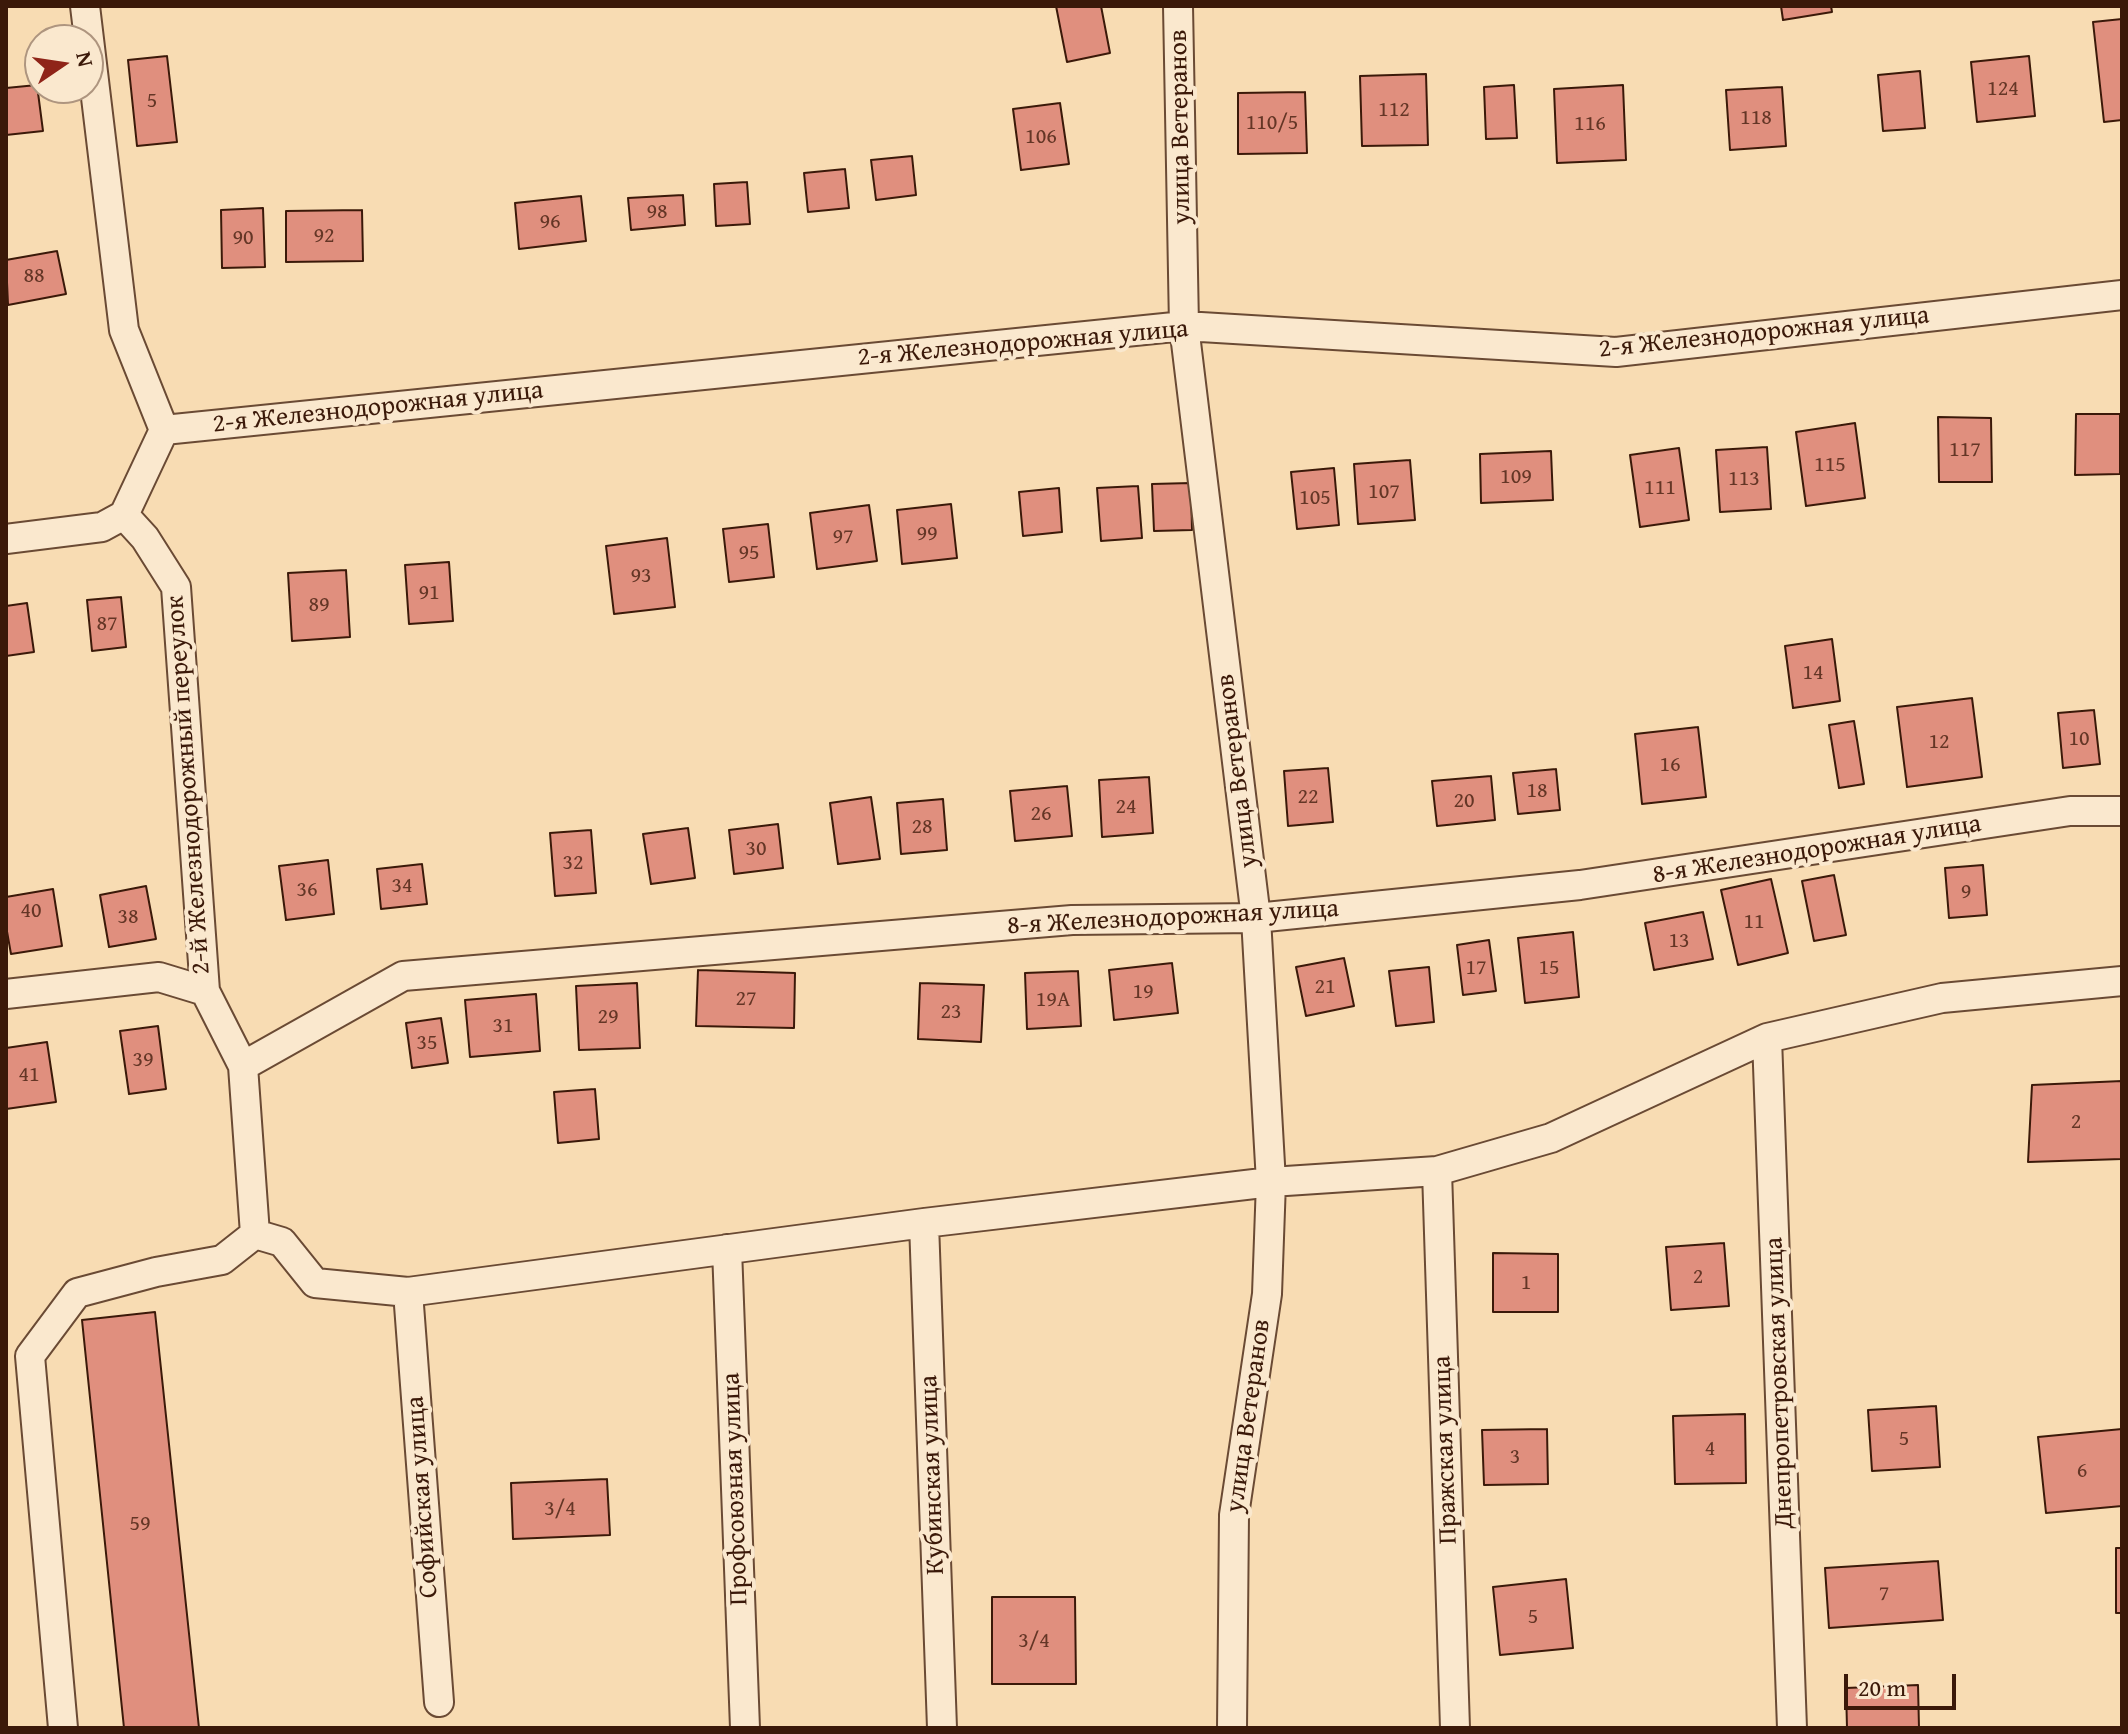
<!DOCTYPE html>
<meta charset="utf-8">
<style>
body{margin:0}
#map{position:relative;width:2128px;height:1734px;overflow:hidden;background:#f8dcb3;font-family:"Gentium Book Plus",serif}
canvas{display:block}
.frame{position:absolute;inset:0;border:8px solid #3b1909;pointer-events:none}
.north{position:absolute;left:24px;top:24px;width:80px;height:80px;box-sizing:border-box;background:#fae8ce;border:2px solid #ae957f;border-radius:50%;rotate:77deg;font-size:22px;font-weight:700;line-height:32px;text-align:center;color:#3b1909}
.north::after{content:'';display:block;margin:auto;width:28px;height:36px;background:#8f2418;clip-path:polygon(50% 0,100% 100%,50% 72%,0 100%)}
.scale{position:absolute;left:1844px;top:1674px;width:112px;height:36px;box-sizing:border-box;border:4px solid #3b1909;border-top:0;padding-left:10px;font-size:24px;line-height:28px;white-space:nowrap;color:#3b1909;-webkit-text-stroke:6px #fae8ce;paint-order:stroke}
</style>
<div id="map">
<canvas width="2128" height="1734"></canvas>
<div class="frame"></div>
<div class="north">N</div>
<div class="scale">20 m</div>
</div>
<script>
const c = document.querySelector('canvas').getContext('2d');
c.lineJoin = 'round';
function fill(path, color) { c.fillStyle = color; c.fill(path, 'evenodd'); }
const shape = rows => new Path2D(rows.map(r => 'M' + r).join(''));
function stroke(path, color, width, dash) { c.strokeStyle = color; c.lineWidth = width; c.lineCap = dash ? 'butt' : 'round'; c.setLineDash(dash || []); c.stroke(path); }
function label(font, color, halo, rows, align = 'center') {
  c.font = font + ' "Gentium Book Plus",serif'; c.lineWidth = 8; c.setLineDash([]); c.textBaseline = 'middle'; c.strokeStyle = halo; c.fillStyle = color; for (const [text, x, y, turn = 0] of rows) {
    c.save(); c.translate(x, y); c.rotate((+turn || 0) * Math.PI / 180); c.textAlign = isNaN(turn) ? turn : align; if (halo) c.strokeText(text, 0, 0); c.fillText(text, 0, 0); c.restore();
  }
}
const building = shape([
 [1056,6,1101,6,1110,53,1067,62,1056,6],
 [1781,6,1831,6,1832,12,1783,20,1781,6],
 [2122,19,2122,120,2104,122,2093,22,2122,19],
 [167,56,177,142,137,146,128,60,167,56],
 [2029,56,2035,116,1977,122,1971,62,2029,56],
 [1920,71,1925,128,1883,131,1878,75,1920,71],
 [1426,74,1428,145,1362,146,1360,76,1426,74],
 [37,85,43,131,6,135,6,88,37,85],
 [1514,85,1517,138,1486,139,1484,87,1514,85],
 [1623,85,1626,160,1557,163,1554,89,1623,85],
 [1782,87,1786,146,1730,150,1726,90,1782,87],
 [1305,92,1307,153,1238,154,1238,93,1305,92],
 [1060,103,1069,164,1021,170,1013,109,1060,103],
 [912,156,916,195,876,200,871,160,912,156],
 [845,169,849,208,808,212,804,173,845,169],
 [747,182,750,224,716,226,714,184,747,182],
 [683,195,685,225,631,230,628,198,683,195],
 [581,196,586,241,519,249,515,203,581,196],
 [263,208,265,267,222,268,221,210,263,208],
 [362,210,363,261,286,262,286,211,362,210],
 [57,251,66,294,8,305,6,260,57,251],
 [2076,414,2120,414,2120,474,2075,475,2076,414],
 [1938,417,1991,418,1992,482,1939,482,1938,417],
 [1855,423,1865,498,1806,506,1796,432,1855,423],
 [1767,447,1771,509,1720,512,1716,450,1767,447],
 [1679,448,1689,520,1640,527,1630,455,1679,448],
 [1551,451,1553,500,1481,503,1480,454,1551,451],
 [1410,460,1415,520,1358,524,1354,464,1410,460],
 [1334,468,1339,525,1297,529,1291,472,1334,468],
 [1191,483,1192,530,1154,531,1152,484,1191,483],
 [1138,486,1142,538,1101,541,1097,488,1138,486],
 [1059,488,1062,532,1023,536,1019,492,1059,488],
 [951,504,957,558,902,564,897,510,951,504],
 [869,505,877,561,817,569,810,513,869,505],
 [768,524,774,577,729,582,723,529,768,524],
 [667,538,675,607,614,614,606,546,667,538],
 [449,562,453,621,409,624,405,565,449,562],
 [346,570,350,637,292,641,288,573,346,570],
 [121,597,126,647,92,651,87,600,121,597],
 [27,603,34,652,6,656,6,606,27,603],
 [1832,639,1840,701,1793,708,1785,646,1832,639],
 [1972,698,1982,777,1907,787,1897,707,1972,698],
 [2094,710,2100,764,2063,768,2058,713,2094,710],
 [1854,721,1864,784,1839,788,1829,725,1854,721],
 [1698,727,1706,797,1642,804,1635,734,1698,727],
 [1328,768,1333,822,1288,826,1284,771,1328,768],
 [1556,769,1560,810,1518,814,1513,773,1556,769],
 [1491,776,1495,820,1437,826,1432,781,1491,776],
 [1149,777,1153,833,1102,837,1099,780,1149,777],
 [1067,786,1072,836,1015,841,1010,791,1067,786],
 [871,797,880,859,838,864,830,803,871,797],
 [943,799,947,850,901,854,897,803,943,799],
 [778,824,783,868,734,874,729,830,778,824],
 [688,828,695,878,651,884,643,834,688,828],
 [591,830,596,893,555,896,550,833,591,830],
 [328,860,334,914,286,920,279,866,328,860],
 [422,864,427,904,381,909,377,869,422,864],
 [1983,865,1987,915,1949,918,1945,868,1983,865],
 [1834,875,1846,935,1814,941,1802,881,1834,875],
 [1771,879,1788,953,1738,965,1721,890,1771,879],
 [146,886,156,939,109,947,100,895,146,886],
 [53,889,62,946,11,954,6,926,6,897,53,889],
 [1703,912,1713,959,1654,970,1645,923,1703,912],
 [1573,932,1579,997,1525,1003,1518,938,1573,932],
 [1489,940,1496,991,1463,995,1457,945,1489,940],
 [1344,958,1354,1006,1306,1016,1296,967,1344,958],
 [1172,963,1178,1013,1114,1020,1109,970,1172,963],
 [1429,967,1434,1022,1396,1026,1389,971,1429,967],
 [698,970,795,973,794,1028,696,1026,698,970],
 [1078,971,1081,1026,1027,1029,1025,973,1078,971],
 [637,983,640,1048,579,1050,576,986,637,983],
 [920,983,984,985,981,1042,918,1039,920,983],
 [536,994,540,1051,470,1057,465,1000,536,994],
 [441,1018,448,1063,412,1068,406,1023,441,1018],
 [158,1026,166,1089,129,1094,120,1031,158,1026],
 [47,1042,56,1102,6,1109,6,1048,47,1042],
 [2122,1081,2122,1159,2028,1162,2032,1085,2122,1081],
 [595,1089,599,1139,558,1143,554,1092,595,1089],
 [1724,1243,1729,1306,1671,1310,1666,1247,1724,1243],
 [1493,1253,1558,1254,1558,1312,1493,1312,1493,1253],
 [155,1312,199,1728,124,1728,82,1320,155,1312],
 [1936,1406,1940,1467,1872,1471,1868,1410,1936,1406],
 [1745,1414,1746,1483,1675,1484,1673,1416,1745,1414],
 [1547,1429,1548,1484,1484,1485,1482,1430,1547,1429],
 [2122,1429,2122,1506,2046,1513,2038,1437,2122,1429],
 [607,1479,610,1535,513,1539,511,1483,607,1479],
 [2116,1548,2122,1548,2122,1613,2116,1613,2116,1548],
 [1938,1561,1943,1620,1829,1628,1825,1568,1938,1561],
 [1566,1579,1573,1648,1500,1655,1493,1587,1566,1579],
 [992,1597,1075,1597,1076,1684,992,1684,992,1597],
 [1918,1685,1919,1728,1847,1728,1846,1688,1918,1685]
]);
const street = shape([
 [1178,6,1184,326,1256,918,1271,1182,1267,1294,1234,1515,1232,1728],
 [164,430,1184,326,1616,352,2122,295],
 [6,539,102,527,124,515],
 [6,994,159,977,205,991],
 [1767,1038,1792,1728],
 [243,1066,403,976,1072,920,1256,918,1580,885,2070,811,2122,811],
 [1437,1171,1455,1728],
 [924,1223,942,1728],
 [255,1234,282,1242,315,1283,408,1292,924,1223,1271,1182,1437,1171,1551,1138,1767,1038,1942,998,2122,981],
 [727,1249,745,1728],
 [408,1292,439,1702],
 [63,1728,30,1356,77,1293,156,1272,222,1260,255,1234,243,1066,205,991,176,587,145,538,124,515,164,430,124,330,85,6]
]);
const numberNames = [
 ["124",2003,89],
 ["5",152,101],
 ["112",1394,110],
 ["118",1756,118],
 ["110/5",1272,123],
 ["116",1590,124],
 ["106",1041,137],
 ["98",657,212],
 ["96",550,222],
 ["92",324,236],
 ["90",243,238],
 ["88",34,276],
 ["117",1965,450],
 ["115",1830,465],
 ["109",1516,477],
 ["113",1744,479],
 ["111",1660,488],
 ["107",1384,492],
 ["105",1315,498],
 ["99",927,534],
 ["97",843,537],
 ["95",749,553],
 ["93",641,576],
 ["91",429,593],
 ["89",319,605],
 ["87",107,624],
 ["14",1813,673],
 ["10",2079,739],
 ["12",1939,742],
 ["16",1670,765],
 ["18",1537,791],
 ["22",1308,797],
 ["20",1464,801],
 ["24",1126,807],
 ["26",1041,814],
 ["28",922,827],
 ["30",756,849],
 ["32",573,863],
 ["34",402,886],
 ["36",307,890],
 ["9",1966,892],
 ["40",31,911],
 ["38",128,917],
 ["11",1754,922],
 ["13",1679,941],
 ["17",1476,968],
 ["15",1549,968],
 ["21",1325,987],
 ["19",1143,992],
 ["27",746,999],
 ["19А",1053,1000],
 ["23",951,1012],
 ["29",608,1017],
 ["31",503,1026],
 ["35",427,1043],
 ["39",143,1060],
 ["41",29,1075],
 ["2",2076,1122],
 ["2",1698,1277],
 ["1",1526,1283],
 ["5",1904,1439],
 ["4",1710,1449],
 ["3",1515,1457],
 ["6",2082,1471],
 ["3/4",560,1509],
 ["59",140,1524],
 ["7",1884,1594],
 ["5",1533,1617],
 ["3/4",1034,1641]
];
const streetNames = [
 ["улица Ветеранов",1181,127,-91],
 ["2-я Железнодорожная улица",1764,333,-6],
 ["2-я Железнодорожная улица",1023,344,-5],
 ["2-я Железнодорожная улица",378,408,-6],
 ["улица Ветеранов",1238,771,-97],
 ["2-й Железнодорожный переулок",189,785,-94],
 ["8-я Железнодорожная улица",1817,850,-9],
 ["8-я Железнодорожная улица",1173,918,-3],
 ["Днепропетровская улица",1780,1383,-92],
 ["улица Ветеранов",1249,1416,-82],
 ["Пражская улица",1446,1450,-92],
 ["Кубинская улица",933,1475,-92],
 ["Профсоюзная улица",736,1489,-92],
 ["Софийская улица",423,1497,-94]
];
fill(building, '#e08f7e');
stroke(building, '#3b1909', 2);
stroke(street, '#6a4a34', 32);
stroke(street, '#fae8ce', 28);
label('22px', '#643626', null, numberNames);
label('26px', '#3b1909', '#fae8ce', streetNames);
</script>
